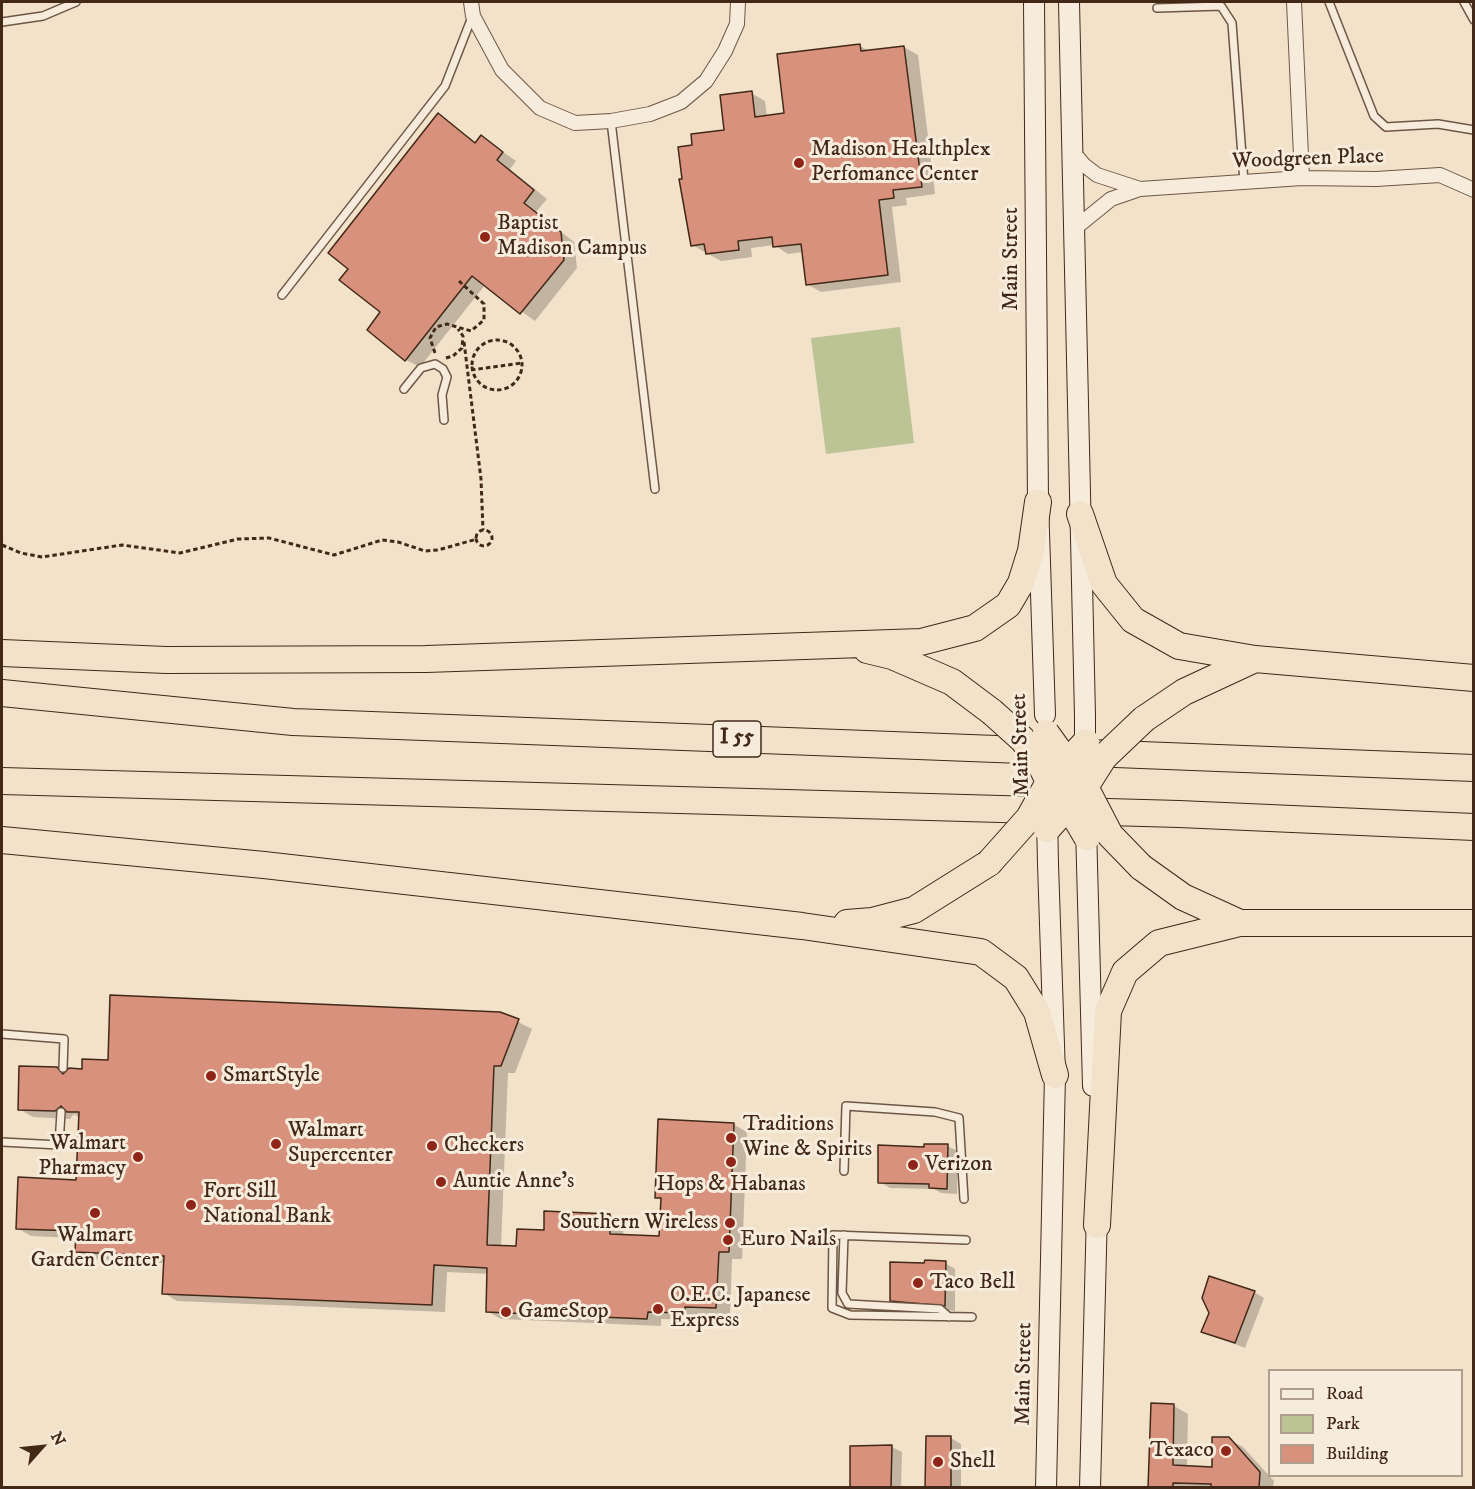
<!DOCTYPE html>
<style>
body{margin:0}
#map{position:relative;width:1475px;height:1489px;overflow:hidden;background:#f2e2c9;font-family:"IM FELL DW Pica",serif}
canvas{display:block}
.frame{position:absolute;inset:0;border:3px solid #422817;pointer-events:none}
.legend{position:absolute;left:1268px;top:1369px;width:195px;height:108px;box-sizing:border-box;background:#f7ecdc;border:2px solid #af9e8d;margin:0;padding:8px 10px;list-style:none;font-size:18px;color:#422817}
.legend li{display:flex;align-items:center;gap:12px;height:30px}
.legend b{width:30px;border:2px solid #af9e8d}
.north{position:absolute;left:12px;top:1417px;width:60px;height:60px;-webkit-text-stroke:4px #f7ecdc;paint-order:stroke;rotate:63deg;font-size:16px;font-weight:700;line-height:24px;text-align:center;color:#422817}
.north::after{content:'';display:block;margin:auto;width:21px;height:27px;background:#422817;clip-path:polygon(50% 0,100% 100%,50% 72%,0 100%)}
</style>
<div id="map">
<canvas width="1475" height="1489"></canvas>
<div class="frame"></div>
<ul class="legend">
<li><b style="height:8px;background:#f7ecdc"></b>Road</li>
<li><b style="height:16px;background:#bcc395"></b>Park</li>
<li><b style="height:16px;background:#d7917c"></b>Building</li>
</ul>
<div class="north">N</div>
</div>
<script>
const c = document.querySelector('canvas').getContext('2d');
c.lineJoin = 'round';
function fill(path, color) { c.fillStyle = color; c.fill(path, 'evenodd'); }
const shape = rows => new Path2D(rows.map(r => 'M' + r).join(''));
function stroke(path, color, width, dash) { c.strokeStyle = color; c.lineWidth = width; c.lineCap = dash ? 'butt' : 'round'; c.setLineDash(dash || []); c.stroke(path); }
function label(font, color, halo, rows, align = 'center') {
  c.font = font + ' "IM FELL DW Pica",serif'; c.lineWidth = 6; c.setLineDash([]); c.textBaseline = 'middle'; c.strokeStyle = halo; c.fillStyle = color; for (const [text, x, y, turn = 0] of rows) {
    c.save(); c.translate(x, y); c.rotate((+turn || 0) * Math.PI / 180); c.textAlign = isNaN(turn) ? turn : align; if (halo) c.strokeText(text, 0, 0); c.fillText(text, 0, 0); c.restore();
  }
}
const green = shape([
 [900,327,914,443,826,454,811,338]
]);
const shadow = shape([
 [860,46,869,51,904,47,918,55,935,194,906,198,907,205,892,207,901,282,821,292,807,284,803,252,788,254,774,245,751,248,752,257,721,261,692,245,684,180,694,146,726,131,751,93,765,101,767,117,786,115],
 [438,115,477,143,482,137,516,161,510,169,547,199,536,212,574,242,577,268,535,321,485,285,420,367,406,360,383,312,350,269],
 [500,1013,532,1029,515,1073,508,1073,501,1247,518,1248,545,1232,610,1215,624,1223,623,1236,660,1237,662,1200,657,1197,733,1124,747,1132,742,1259,732,1259,730,1315,698,1314,698,1320,661,1319,661,1326,501,1319,487,1311,489,1274,447,1272,445,1312,177,1301,164,1293,165,1263,90,1259,76,1251,77,1238,31,1236,17,1228,78,1181,80,1118,74,1114,70,1119,33,1117,19,1109,57,1069,65,1074,109,1062],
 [947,1146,958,1151,957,1194,941,1193,934,1189,890,1188,880,1182,925,1149],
 [945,1263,955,1269,955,1311,901,1306,891,1300,926,1264],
 [1254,1292,1264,1298,1245,1348,1203,1331],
 [1153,1405,1174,1406,1188,1414,1187,1467,1213,1468,1228,1439,1243,1447,1274,1481,1273,1488,1150,1488],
 [927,1437,951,1438,961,1444,961,1488,927,1488],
 [892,1447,902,1452,901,1488,851,1488]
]);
const building = shape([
 [860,44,861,51,904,46,922,187,893,190,894,198,879,200,888,275,806,285,801,244,773,247,772,237,738,241,739,250,706,254,704,244,691,246,679,179,682,179,678,147,692,145,691,134,724,130,720,95,752,91,755,117,784,113,777,54,860,44],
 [438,113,475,143,481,135,503,152,497,160,534,190,524,203,561,232,564,260,520,314,472,276,405,361,367,330,380,312,339,280,348,269,328,253,438,113],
 [110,995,500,1012,519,1019,501,1066,494,1066,487,1245,516,1246,517,1229,544,1230,544,1211,610,1214,610,1234,659,1236,661,1198,655,1198,658,1119,734,1123,729,1252,719,1252,716,1308,685,1307,685,1313,648,1312,647,1319,486,1312,487,1268,434,1265,432,1305,162,1294,164,1256,75,1252,76,1231,16,1229,18,1177,76,1180,79,1112,67,1112,61,1106,55,1111,18,1110,19,1066,57,1067,63,1074,69,1068,82,1069,82,1059,108,1060,110,995],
 [924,1144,948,1144,947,1189,929,1188,929,1184,878,1183,878,1145,924,1147,924,1144],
 [925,1260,946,1261,945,1306,890,1301,890,1262,924,1263,925,1260],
 [1209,1276,1255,1291,1235,1343,1201,1332,1209,1313,1202,1298,1209,1276],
 [1151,1403,1174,1404,1173,1465,1212,1467,1212,1437,1229,1437,1260,1472,1259,1488,1211,1488,1211,1484,1173,1483,1173,1488,1148,1488,1151,1403],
 [926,1436,951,1436,951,1488,925,1488,926,1436],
 [892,1445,891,1488,850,1488,850,1446,892,1445]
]);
const path = shape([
 '472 365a25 25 0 1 1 50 0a25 25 0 1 1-50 0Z',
 [464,342,481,479,483,530],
 [435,353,430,338,436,327,447,324,471,331,484,320,484,304,459,281],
 [446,358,453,356,462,348,463,336,458,329],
 [471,370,522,363],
 '476 538a8 8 0 1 1 16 0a8 8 0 1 1-16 0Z',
 [2,545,21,553,42,557,122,545,180,553,238,539,269,538,334,555,382,540,398,542,425,551,438,550,477,539]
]);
const lane = shape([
 [1329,2,1374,116,1386,127,1438,124,1474,130],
 [1464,2,1474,20],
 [1157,8,1221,6,1232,23,1244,182],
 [2,22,43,16,76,2],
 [611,121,655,489],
 [282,295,445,86,472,17],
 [404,389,421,368,435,364,443,369,447,377,442,395,444,420],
 [2,1034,64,1039,63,1068],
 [2,1142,59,1145,61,1112],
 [844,1171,846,1106,935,1112,959,1118,964,1199],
 [844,1235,842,1293,848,1304,940,1309,949,1317],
 [966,1240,833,1235,832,1308,850,1315,972,1317]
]);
const street = shape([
 [471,2,473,16,502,70,540,108,575,123,611,121,650,114,681,102,706,81,725,51,737,24,738,2],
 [1294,2,1302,178],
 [1072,151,1084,165,1097,175,1140,189],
 [1074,229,1111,199,1140,189,1302,178,1376,179,1440,175,1474,190]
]);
const secondary = shape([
 [1034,2,1038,502,1045,715],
 [1069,2,1085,716],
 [1087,865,1093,1086],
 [1046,1488,1055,1075,1048,864],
 [1090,1488,1097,1211]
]);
const highway = shape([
 [1080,514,1104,584,1133,620,1179,646,1255,659,1474,678],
 [867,650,892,656,952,682,992,712],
 [2,653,166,660,426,659,921,642,975,628,1008,605,1021,583,1031,551,1038,502],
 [2,693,293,722,1048,751],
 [1144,719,1184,692,1255,659],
 [1090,753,1474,768],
 [2,781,1179,814,1474,827],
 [2,840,264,865,802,926,981,952,1016,978,1037,1012,1055,1075],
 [1141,867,1183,897,1240,923],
 [847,923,872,921,914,910,989,863],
 [1097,1225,1108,1011,1125,972,1159,943,1240,923,1474,923]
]);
const secondaryBridge = shape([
 [1085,716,1085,754],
 [1047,817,1048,864],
 [1086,825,1087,865]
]);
const highwayBridge = shape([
 [992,712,1022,739,1038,759,1049,782,1068,805,1087,837],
 [1046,733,1085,787,1110,835,1141,867],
 [1047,829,1085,787,1104,757,1144,719],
 [989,863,1029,818,1049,782,1086,742]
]);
const markers = [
 [799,163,6,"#8f2418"],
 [485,237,6,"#8f2418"],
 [211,1076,6,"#8f2418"],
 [731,1138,6,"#8f2418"],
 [276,1144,6,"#8f2418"],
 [432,1146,6,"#8f2418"],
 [138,1157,6,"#8f2418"],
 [731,1162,6,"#8f2418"],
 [913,1165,6,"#8f2418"],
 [441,1182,6,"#8f2418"],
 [191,1205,6,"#8f2418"],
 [95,1213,6,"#8f2418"],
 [730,1223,6,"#8f2418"],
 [728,1240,6,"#8f2418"],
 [918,1283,6,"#8f2418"],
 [658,1309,6,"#8f2418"],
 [506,1312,6,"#8f2418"],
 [1226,1451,6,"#8f2418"],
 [938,1462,6,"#8f2418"]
];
const shields = [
 [737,739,48]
];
const shieldNames = [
 ["I 55",737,739]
];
const poiNames = [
 ["Madison Healthplex",811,150],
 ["Perfomance Center",811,175],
 ["Baptist",497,224],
 ["Madison Campus",497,249],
 ["SmartStyle",223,1076],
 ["Traditions",743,1125],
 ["Wine & Spirits",743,1150],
 ["Walmart",288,1131],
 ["Supercenter",288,1156],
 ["Walmart",126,1144,"right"],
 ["Pharmacy",126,1169,"right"],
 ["Checkers",444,1146],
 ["Verizon",925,1165],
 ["Auntie Anne's",453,1182],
 ["Hops & Habanas",731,1185,"center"],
 ["Fort Sill",203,1192],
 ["National Bank",203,1217],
 ["Southern Wireless",718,1223,"right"],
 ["Walmart",95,1236,"center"],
 ["Garden Center",95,1261,"center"],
 ["Euro Nails",740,1240],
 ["Taco Bell",930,1283],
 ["O.E.C. Japanese",670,1296],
 ["Express",670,1321],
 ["GameStop",518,1312],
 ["Texaco",1214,1451,"right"],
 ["Shell",950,1462]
];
const streetNames = [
 ["Woodgreen Place",1308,160,-2],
 ["Main Street",1012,259,-90],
 ["Main Street",1022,745,-92],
 ["Main Street",1025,1374,-89]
];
fill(green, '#bcc395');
fill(shadow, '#0003');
fill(building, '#d7917c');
stroke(building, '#422817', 1.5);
stroke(lane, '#6e5644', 10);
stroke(street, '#6e5644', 16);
stroke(secondary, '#422817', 22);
stroke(highway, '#422817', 28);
stroke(path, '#422817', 3, [4.5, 3]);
stroke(lane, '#f7ecdc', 7);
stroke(street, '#f7ecdc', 14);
stroke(secondary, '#f7ecdc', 20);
stroke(highway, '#f2e2c9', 26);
stroke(secondaryBridge, '#422817', 22, []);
stroke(highwayBridge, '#422817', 28, []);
stroke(secondaryBridge, '#f7ecdc', 20);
stroke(highwayBridge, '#f2e2c9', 26);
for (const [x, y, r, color] of markers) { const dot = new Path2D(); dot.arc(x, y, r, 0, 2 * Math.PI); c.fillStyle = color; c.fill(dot); stroke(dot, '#f7ecdc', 2); }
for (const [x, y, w] of shields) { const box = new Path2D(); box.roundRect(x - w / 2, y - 18, w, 36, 4.5); c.fillStyle = '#f7ecdc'; c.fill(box); stroke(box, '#422817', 1.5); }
label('bold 21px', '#422817', null, shieldNames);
label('22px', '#422817', '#f7ecdc', poiNames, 'left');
label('22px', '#422817', '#f7ecdc', streetNames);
</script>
